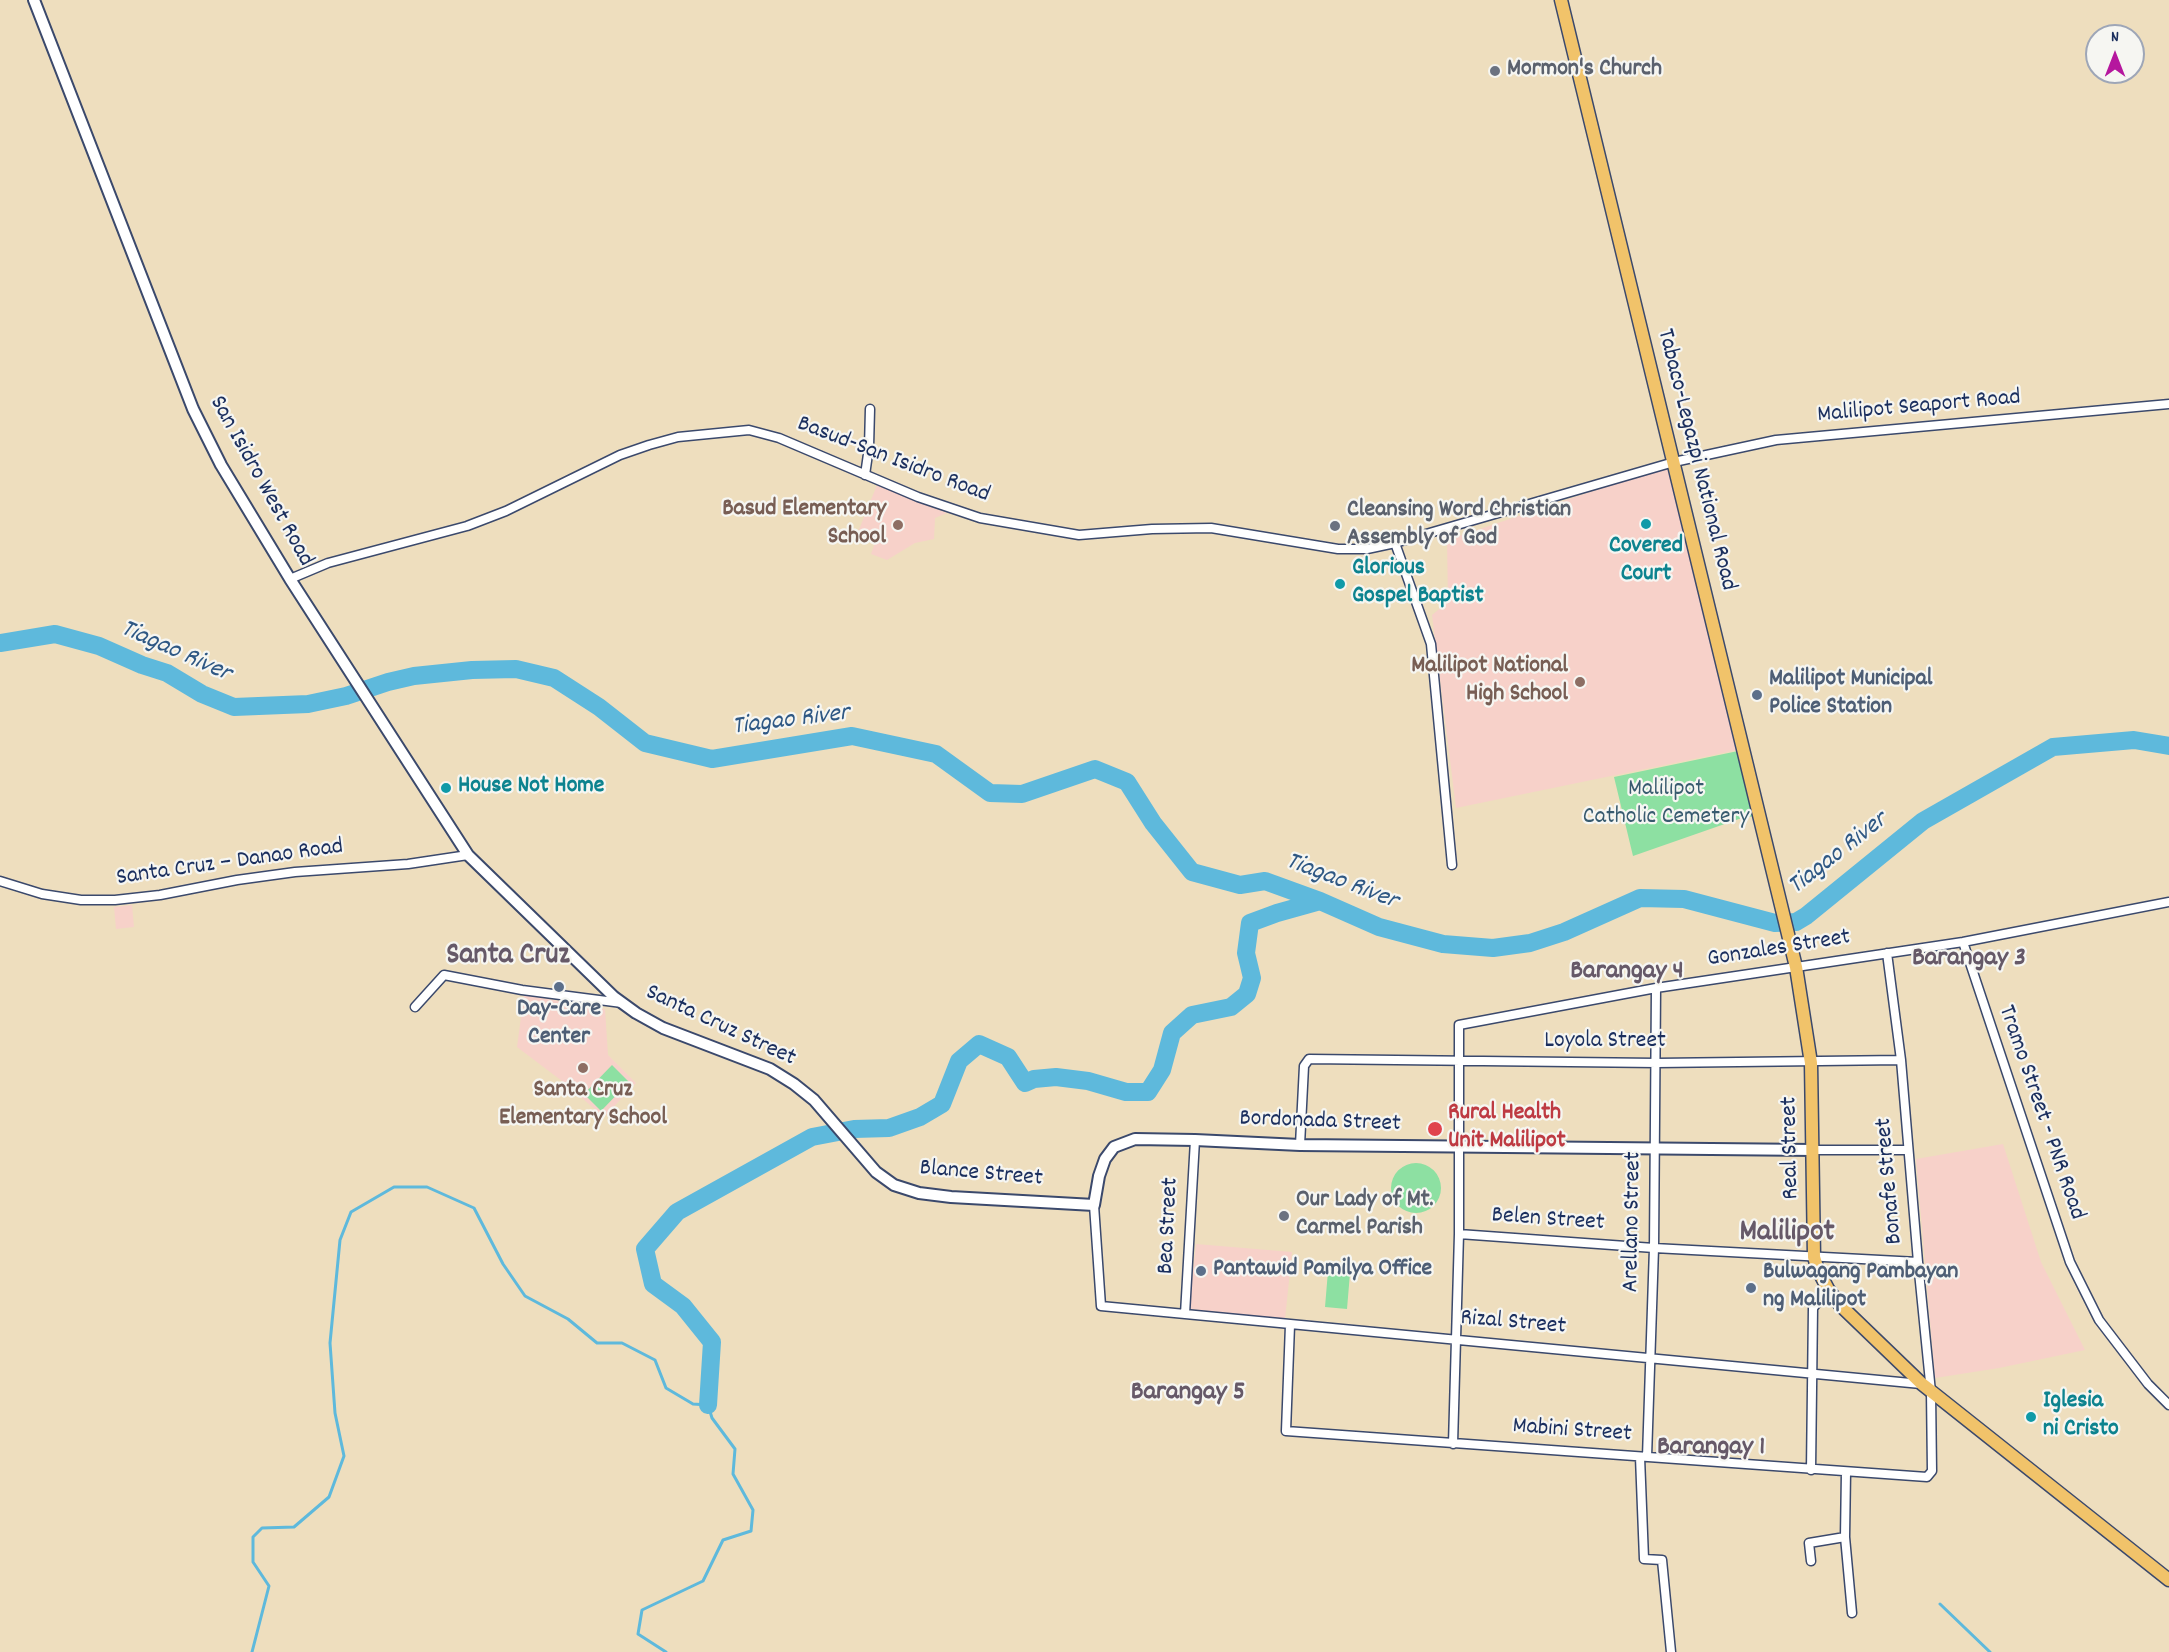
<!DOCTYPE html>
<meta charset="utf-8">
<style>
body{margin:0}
#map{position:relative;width:2169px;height:1652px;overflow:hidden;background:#eedebe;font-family:Dekko,sans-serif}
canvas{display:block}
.north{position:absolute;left:2085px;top:24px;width:60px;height:60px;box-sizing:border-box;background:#f6f6f2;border:2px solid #9ea6b7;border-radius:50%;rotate:0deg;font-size:16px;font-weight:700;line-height:24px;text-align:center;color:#1b2f5e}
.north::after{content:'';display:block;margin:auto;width:21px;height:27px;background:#b5179e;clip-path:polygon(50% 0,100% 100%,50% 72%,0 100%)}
</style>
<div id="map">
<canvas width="2169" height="1652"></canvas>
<div class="north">N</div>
</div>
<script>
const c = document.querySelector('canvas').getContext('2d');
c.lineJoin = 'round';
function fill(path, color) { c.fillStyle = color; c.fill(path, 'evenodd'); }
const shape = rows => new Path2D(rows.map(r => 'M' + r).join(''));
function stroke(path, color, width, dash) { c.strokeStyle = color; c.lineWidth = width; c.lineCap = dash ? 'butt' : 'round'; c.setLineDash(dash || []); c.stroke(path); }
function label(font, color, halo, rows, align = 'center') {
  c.font = font + ' Dekko,sans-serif'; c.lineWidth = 4.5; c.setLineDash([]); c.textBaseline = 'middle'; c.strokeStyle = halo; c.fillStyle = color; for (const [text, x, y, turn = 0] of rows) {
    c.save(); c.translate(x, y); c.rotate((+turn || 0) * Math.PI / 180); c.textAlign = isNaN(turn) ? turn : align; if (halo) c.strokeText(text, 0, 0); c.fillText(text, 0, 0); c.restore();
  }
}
const built = shape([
 [1668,466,1737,750,1456,808,1432,615,1448,602,1447,540],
 [877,485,947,513,935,518,934,539,915,543,887,560,871,554,876,540,858,532],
 [132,905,134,927,116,929,114,907],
 [524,995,605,1009,608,1055,636,1083,604,1117,562,1081,517,1047],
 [2003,1144,2041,1262,2085,1350,1999,1368,1935,1378,1916,1159],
 [1196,1244,1292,1252,1285,1319,1189,1309]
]);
const green = shape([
 [1738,751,1754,816,1739,819,1633,856,1614,777],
 [612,1065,629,1082,601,1111,584,1094],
 '1391 1188a25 25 0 1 1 50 0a25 25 0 1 1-50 0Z',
 [1328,1271,1350,1273,1347,1309,1325,1307]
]);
const stream = shape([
 [1940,1604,1990,1652],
 [252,1652,269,1586,253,1562,253,1537,262,1528,294,1527,329,1497,344,1456,335,1413,330,1343,340,1240,351,1212,394,1187,427,1187,474,1208,503,1264,525,1296,568,1319,597,1343,622,1343,655,1360,666,1388,693,1404,708,1405,712,1418,735,1449,733,1474,753,1510,751,1531,723,1540,703,1581,642,1610,638,1634,666,1652]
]);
const river = shape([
 [0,643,55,634,99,646,142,665,167,673,202,694,234,707,308,704,346,696,388,682,414,676,472,670,516,669,554,678,599,707,645,743,712,759,852,736,936,754,990,793,1022,794,1095,769,1127,782,1153,823,1192,872,1240,885,1265,881,1320,901,1379,927,1443,944,1493,948,1530,943,1564,932,1640,898,1684,899,1775,923,1796,922,1806,916,1923,821,2053,747,2134,740,2169,746],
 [708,1405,712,1342,683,1306,653,1284,645,1249,677,1212,812,1137,854,1129,889,1128,920,1117,942,1104,959,1061,979,1044,1008,1057,1025,1083,1034,1079,1056,1077,1088,1081,1126,1092,1148,1092,1162,1070,1172,1033,1192,1015,1231,1007,1247,994,1252,978,1246,953,1250,923,1277,913,1320,901]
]);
const minor = shape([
 [865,475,869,447,870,409],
 [1395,543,1431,644,1452,865],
 [290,579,328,563,467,526,506,511,620,455,649,445,678,437,749,430,779,438,918,497,980,518,1079,535,1152,529,1211,528,1338,549,1367,549,1395,543,1674,462,1776,440,2169,404],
 [0,881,42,894,81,900,115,900,160,895,237,880,295,872,408,864,468,855],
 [1963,942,2070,1262,2099,1320,2148,1384,2169,1405],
 [415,1007,444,975,522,990,622,1003],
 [1300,1145,1304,1066,1309,1059,1657,1063,1901,1060],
 [1814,1150,1908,1150],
 [1094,1205,1101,1306,1921,1384],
 [1459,1234,1654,1248,1918,1262],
 [1185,1314,1195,1140],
 [1290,1325,1286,1431,1927,1477,1932,1471,1931,1392,1918,1262,1901,1060,1887,953],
 [1453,1444,1459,1234,1459,1025,1656,988,1963,942,2169,902],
 [1640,1457,1644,1559,1662,1560,1671,1652],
 [1647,1457,1654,1248,1656,988],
 [1811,1470,1813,1308,1828,1289],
 [1846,1472,1845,1537,1852,1613],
 [1811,1561,1809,1543,1845,1537]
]);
const tertiary = shape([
 [34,0,193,409,221,465,290,579,468,855,614,997,636,1013,663,1028,770,1069,794,1084,814,1100,876,1172,894,1185,919,1193,951,1197,1094,1205,1099,1176,1105,1159,1114,1147,1135,1139,1195,1140,1300,1145,1814,1150]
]);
const primary = shape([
 [1561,0,1796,967,1811,1063,1814,1257,1818,1270,1828,1289,1840,1305,1922,1384,2169,1580]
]);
const markers = [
 [1495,71,6,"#6b7280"],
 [1646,524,6,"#0f9aa8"],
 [898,525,6,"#8d6e63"],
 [1335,526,6,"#6b7280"],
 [1340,584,6,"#0f9aa8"],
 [1580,682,6,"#8d6e63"],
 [1757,695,6,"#5c6f8a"],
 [446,788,6,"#0f9aa8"],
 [559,987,6,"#5c6f8a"],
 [583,1068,6,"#8d6e63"],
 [1435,1129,8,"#e0444e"],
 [1284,1216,6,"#6b7280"],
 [1201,1271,6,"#5c6f8a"],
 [1751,1288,6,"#5c6f8a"],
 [2031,1417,6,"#0f9aa8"]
];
const worshipNames = [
 ["Mormon's Church",1507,71],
 ["Cleansing Word Christian",1347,512],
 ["Assembly of God",1347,540],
 ["Our Lady of Mt.",1296,1202],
 ["Carmel Parish",1296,1230]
];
const streetNames = [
 ["Malilipot Seaport Road",1919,408,-5],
 ["Tabaco-Legazpi National Road",1695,460,76],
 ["Basud-San Isidro Road",893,461,21],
 ["San Isidro West Road",260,482,61],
 ["Santa Cruz – Danao Road",230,864,-8],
 ["Gonzales Street",1779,950,-9],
 ["Santa Cruz Street",720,1027,25],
 ["Loyola Street",1605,1043],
 ["Tramo Street - PNR Road",2040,1113,71],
 ["Bordonada Street",1320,1123,2],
 ["Real Street",1792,1148,-91],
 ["Blance Street",981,1175,5],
 ["Bonafe Street",1891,1181,-95],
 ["Belen Street",1548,1221,4],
 ["Arellano Street",1634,1222,-89],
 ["Bea Street",1170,1226,-87],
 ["Rizal Street",1513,1324,5],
 ["Mabini Street",1572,1432,4]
];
const educationNames = [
 ["Basud Elementary",886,511],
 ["School",886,539],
 ["Malilipot National",1568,668],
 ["High School",1568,696],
 ["Santa Cruz",583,1092,"center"],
 ["Elementary School",583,1120,"center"]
];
const cultureNames = [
 ["Covered",1646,548,"center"],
 ["Court",1646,576,"center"],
 ["Glorious",1352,570],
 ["Gospel Baptist",1352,598],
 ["House Not Home",458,788],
 ["Iglesia",2043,1403],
 ["ni Cristo",2043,1431]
];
const serviceNames = [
 ["Malilipot Municipal",1769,681],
 ["Police Station",1769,709],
 ["Day-Care",559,1011,"center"],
 ["Center",559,1039,"center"],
 ["Pantawid Pamilya Office",1213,1271],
 ["Bulwagang Pambayan",1763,1274],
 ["ng Malilipot",1763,1302]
];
const parkNames = [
 ["Malilipot",1666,791],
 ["Catholic Cemetery",1666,819]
];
const healthNames = [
 ["Rural Health",1448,1115],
 ["Unit Malilipot",1448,1143]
];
const waterNames = [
 ["Tiagao River",175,653,24],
 ["Tiagao River",791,722,-7],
 ["Tiagao River",1839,855,-38],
 ["Tiagao River",1341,883,21]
];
const quarterNames = [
 ["Barangay 3",1969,960],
 ["Barangay 4",1627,973],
 ["Barangay 5",1188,1394],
 ["Barangay 1",1711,1449]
];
const districtNames = [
 ["Santa Cruz",508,958],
 ["Malilipot",1787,1235]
];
fill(built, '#f7d1c9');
fill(green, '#8de0a2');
stroke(stream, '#5eb9dc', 3);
stroke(river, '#5eb9dc', 18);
stroke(minor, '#3b496c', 11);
stroke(tertiary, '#3b496c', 14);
stroke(primary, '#3b496c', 15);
stroke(minor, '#fff', 8);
stroke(tertiary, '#fff', 10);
stroke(primary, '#f1c36a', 12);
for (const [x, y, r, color] of markers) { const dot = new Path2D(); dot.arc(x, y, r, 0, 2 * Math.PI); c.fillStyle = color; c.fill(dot); stroke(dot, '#f6f6f2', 2); }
label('bold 24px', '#5b616d', '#f6f6f2', worshipNames, 'left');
label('24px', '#1b2f5e', '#f6f6f2', streetNames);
label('bold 24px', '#785e54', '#f6f6f2', educationNames, 'right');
label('bold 24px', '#0d838f', '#f6f6f2', cultureNames, 'left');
label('bold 24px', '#4e5e75', '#f6f6f2', serviceNames, 'left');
label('24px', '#385b6f', '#f6f6f2', parkNames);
label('bold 24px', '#be3a42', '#f6f6f2', healthNames, 'left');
label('italic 26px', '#2f5884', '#f6f6f2', waterNames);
label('bold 27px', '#665968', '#f6f6f2', quarterNames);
label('bold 30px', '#665968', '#f6f6f2', districtNames);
</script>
